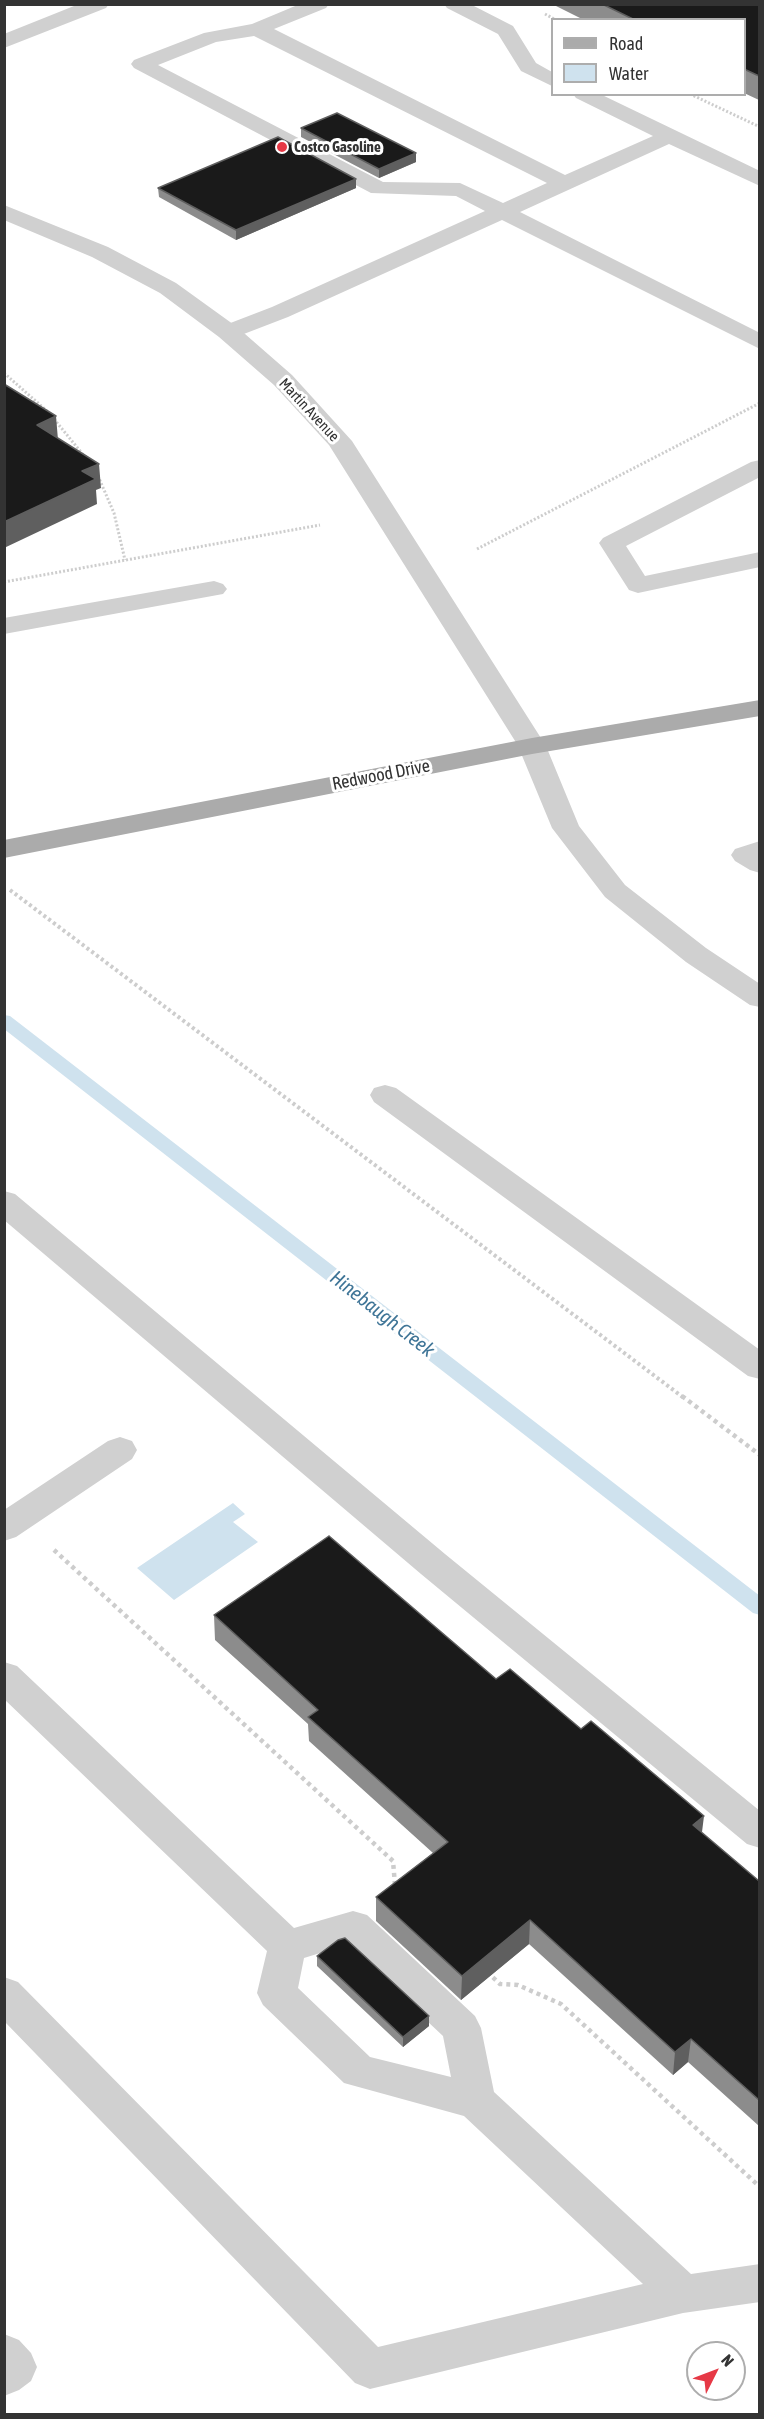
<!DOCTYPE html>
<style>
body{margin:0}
#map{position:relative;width:764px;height:2419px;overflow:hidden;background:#fff;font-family:"Asap Condensed",sans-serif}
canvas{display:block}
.frame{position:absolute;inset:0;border:6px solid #333;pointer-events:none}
.legend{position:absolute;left:551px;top:18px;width:195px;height:78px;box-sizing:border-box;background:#fff;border:2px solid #adadad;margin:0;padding:8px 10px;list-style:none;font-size:18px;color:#333}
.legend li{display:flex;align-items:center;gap:12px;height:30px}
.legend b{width:30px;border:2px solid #adadad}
.north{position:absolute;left:686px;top:2341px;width:60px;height:60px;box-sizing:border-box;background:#fff;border:2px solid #adadad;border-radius:50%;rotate:48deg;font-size:16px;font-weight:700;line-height:24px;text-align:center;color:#333}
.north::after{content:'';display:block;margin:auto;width:21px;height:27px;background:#e63946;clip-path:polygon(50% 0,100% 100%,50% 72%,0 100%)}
</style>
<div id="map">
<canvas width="764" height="2419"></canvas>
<div class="frame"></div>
<ul class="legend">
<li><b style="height:8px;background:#ababab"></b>Road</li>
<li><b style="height:16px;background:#cfe2ee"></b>Water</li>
</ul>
<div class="north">N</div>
</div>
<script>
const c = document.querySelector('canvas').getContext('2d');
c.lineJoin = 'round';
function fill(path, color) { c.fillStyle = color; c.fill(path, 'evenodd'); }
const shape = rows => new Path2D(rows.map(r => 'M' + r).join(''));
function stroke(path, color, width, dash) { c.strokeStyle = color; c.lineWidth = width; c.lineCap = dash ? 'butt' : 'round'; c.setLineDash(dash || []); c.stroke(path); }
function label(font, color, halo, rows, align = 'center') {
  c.font = font + ' "Asap Condensed",sans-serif'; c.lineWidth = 6; c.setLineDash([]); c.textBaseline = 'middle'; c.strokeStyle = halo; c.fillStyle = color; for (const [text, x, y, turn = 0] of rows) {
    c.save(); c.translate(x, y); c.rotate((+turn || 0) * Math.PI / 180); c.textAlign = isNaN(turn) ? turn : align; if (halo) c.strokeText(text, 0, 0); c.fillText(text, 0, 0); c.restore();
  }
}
const water = shape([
 [233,1503,245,1514,233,1522,258,1542,174,1600,137,1568]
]);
const stream = shape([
 [4,1015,10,1016,760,1596,760,1615,753,1613,4,1029,4,1015]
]);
const pathFar2 = shape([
 [545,14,556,20],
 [690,94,760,127],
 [4,373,47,411],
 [54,419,85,457],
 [98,476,114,513,125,560],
 [477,549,760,403],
 [4,582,320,525]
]);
const pathFar1 = shape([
 [10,890,684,1398]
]);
const path = shape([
 [682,1396,760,1455],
 [54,1550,393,1861,395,1885],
 [487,1972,500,1984,518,1985,561,2004,760,2187]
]);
const lane = shape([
 [300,4,329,4,326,8,274,29,565,175,653,136,576,98,573,94,600,94,760,171,760,186,669,144,520,212,760,333,760,349,502,220,288,317,236,337,228,339,220,337,216,332,220,327,272,307,485,211,456,196,371,193,134,68,131,64,134,60,204,33,252,24,300,4],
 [254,36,547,183,503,203,460,183,383,182,158,65,216,42,254,36],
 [444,4,470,4,513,26,536,63,552,72,552,86,521,71,498,34,447,8,444,4],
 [760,460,760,477,626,546,645,576,760,552,760,567,638,593,629,590,599,543,603,538,751,462,760,460],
 [214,581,223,584,227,589,223,594,4,634,4,618,214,581],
 [532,738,542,740,546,746,579,826,625,885,706,948,760,984,760,1007,750,1005,686,962,605,897,552,828,518,746,522,740,532,738],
 [760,841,760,873,750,870,735,861,731,855,735,849,760,841],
 [385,1085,396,1088,760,1350,760,1379,748,1376,374,1102,370,1095,374,1088,385,1085],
 [4,1191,15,1194,445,1554,760,1811,760,1848,747,1844,421,1574,4,1220,4,1191],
 [120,1437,132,1441,137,1450,132,1459,16,1537,4,1541,4,1510,108,1441,120,1437],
 [4,1662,17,1666,294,1928,353,1911,367,1915,475,2016,481,2028,494,2092,691,2274,760,2264,760,2302,683,2313,370,2389,355,2383,4,2021,4,1977,18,1982,378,2347,643,2284,464,2116,344,2083,263,2005,257,1993,267,1951,4,1699,4,1662],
 [346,1945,443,2036,451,2077,370,2057,298,1988,304,1958,346,1945],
 [4,2334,19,2340,31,2353,37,2367,31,2381,19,2390,4,2396,4,2334]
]);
const street = shape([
 [79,4,109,4,106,8,4,48,4,34,79,4],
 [4,205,108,247,176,283,237,327,292,375,352,441,546,746,542,752,532,754,522,752,329,445,274,385,219,337,160,293,92,257,4,220,4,205]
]);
const primary = shape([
 [760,700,760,716,532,754,4,858,4,840,532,738,760,700]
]);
const wall = shape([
 [552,4,759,4,759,100,744,93,744,20,584,20],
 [301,128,416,153,416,162,379,178,301,137],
 [158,188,356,188,236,240,159,197],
 [214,1615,496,1679,702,1833,759,1881,759,2126,688,2062,673,2075,529,1944,461,2000,376,1921,376,1897,433,1853,309,1741,308,1724,215,1640],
 [317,1956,429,2026,403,2047,317,1966]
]);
const shadedWall = shape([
 [416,153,416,162,379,178,379,169],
 [356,179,356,188,236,240,236,230],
 [56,416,58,440,37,425],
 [99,464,101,488,96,490,97,504,4,548,4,522,82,471],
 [704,1816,701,1840,693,1825],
 [530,1920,529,1944,461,2000,462,1976],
 [429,2016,429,2026,403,2047,403,2037],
 [691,2039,688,2062,673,2075,675,2052]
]);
const building = shape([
 [602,4,759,4,759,76,744,69,744,20,635,20,602,4],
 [337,113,416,153,379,169,301,128,337,113],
 [278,137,356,179,236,230,158,188,278,137],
 [4,384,56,416,37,425,99,464,82,471,96,479,4,522,4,384],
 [329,1536,496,1679,510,1669,581,1729,591,1721,704,1816,693,1825,759,1881,759,2100,691,2039,675,2052,530,1920,462,1976,376,1897,448,1842,308,1717,318,1710,214,1615,329,1536],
 [345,1938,429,2016,403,2037,317,1956,338,1940,345,1938]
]);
const markers = [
 [282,147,6,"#e63946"]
];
const farPoinames = [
 ["Costco Gasoline",294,147]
];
const farStreetnames = [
 ["Martin Avenue",309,410,47]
];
const streetNames = [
 ["Redwood Drive",381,775,-11]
];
const waterNames = [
 ["Hinebaugh Creek",382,1314,38]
];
fill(water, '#cfe2ee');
fill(stream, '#cfe2ee');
stroke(pathFar2, '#cdcdcd', 3, [2, 2]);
stroke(pathFar1, '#cdcdcd', 4, [3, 3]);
stroke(path, '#cdcdcd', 4.5, [4, 4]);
fill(lane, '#d0d0d0');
fill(street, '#d0d0d0');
fill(primary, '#ababab');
fill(wall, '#8c8c8c');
fill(shadedWall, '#5f5f5f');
fill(building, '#1a1a1a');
stroke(building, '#5f5f5f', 1.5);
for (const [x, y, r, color] of markers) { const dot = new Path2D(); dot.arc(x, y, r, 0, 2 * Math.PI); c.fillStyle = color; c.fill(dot); stroke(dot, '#fff', 2); }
label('bold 15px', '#333', '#fff', farPoinames, 'left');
label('15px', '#333', '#fff', farStreetnames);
label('18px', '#333', '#fff', streetNames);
label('italic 20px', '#3f7597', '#fff', waterNames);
</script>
